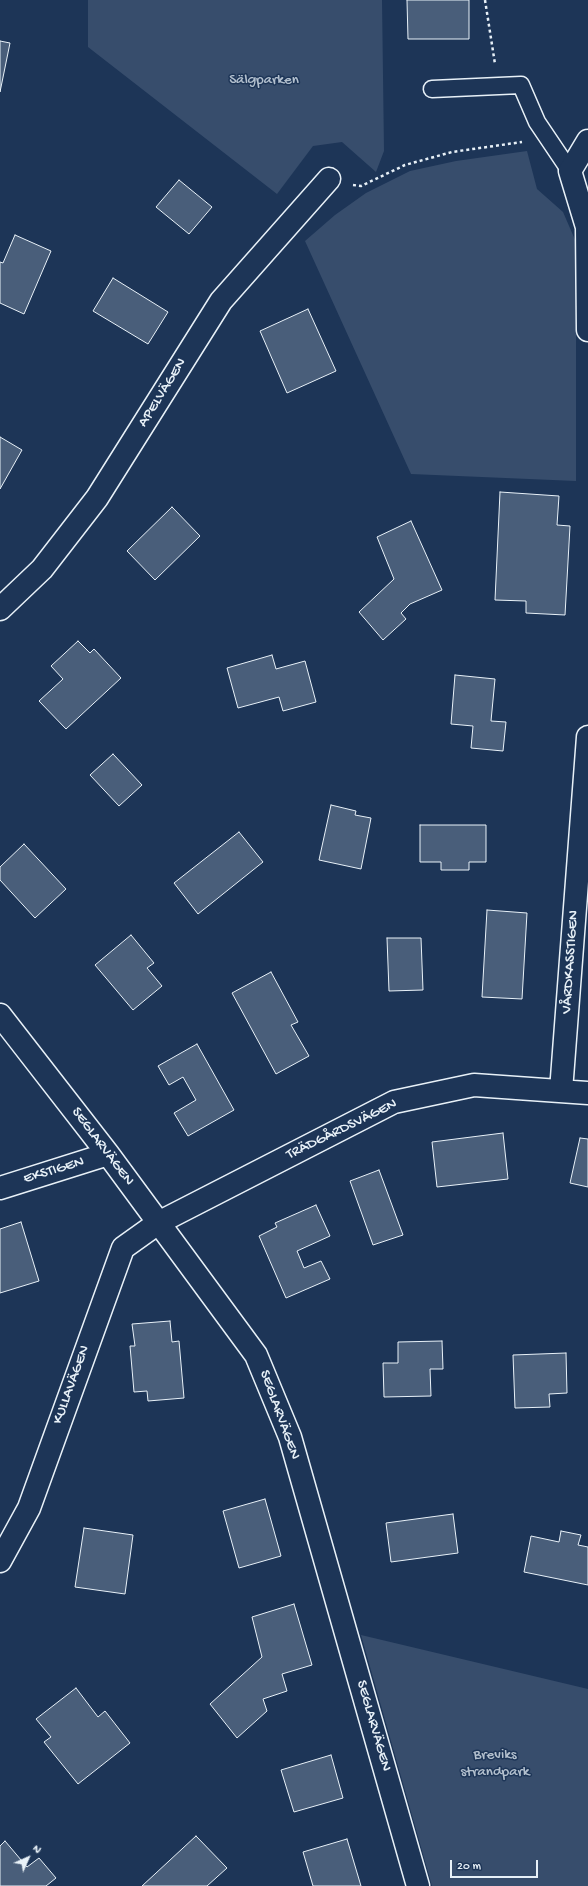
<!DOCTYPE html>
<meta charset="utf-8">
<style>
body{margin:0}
#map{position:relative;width:588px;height:1886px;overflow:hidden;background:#1d3557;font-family:"Gochi Hand",sans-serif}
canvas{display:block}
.north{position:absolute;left:8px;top:1838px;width:40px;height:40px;-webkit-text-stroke:3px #1d3557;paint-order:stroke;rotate:45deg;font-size:11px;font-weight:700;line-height:16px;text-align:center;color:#e8f1f8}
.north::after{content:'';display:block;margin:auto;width:14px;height:18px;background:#e8f1f8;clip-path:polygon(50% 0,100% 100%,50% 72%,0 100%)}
.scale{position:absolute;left:450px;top:1860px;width:88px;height:18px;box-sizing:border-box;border:2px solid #e8f1f8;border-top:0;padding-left:5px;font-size:12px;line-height:14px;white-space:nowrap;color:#e8f1f8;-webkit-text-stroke:3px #1d3557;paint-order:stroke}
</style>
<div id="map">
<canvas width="588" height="1886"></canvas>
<div class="north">N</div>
<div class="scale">20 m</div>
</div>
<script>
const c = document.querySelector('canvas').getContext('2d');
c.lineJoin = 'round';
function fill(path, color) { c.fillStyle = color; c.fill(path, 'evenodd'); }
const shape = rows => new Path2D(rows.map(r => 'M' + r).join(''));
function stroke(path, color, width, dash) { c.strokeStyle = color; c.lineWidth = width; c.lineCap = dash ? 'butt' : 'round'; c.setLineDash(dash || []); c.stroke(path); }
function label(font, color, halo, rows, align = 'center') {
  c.font = font + ' "Gochi Hand",sans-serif'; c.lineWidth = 3; c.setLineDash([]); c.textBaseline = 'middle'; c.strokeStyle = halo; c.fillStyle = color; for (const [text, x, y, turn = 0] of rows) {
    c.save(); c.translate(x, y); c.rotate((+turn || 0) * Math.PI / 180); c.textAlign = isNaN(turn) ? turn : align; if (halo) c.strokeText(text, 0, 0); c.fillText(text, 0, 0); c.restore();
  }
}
const green = shape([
 [88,0,382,0,384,151,376,172,342,142,313,146,277,194,88,47],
 [527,151,537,189,563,212,576,242,576,481,411,474,305,241,335,215,366,193,410,171,456,161],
 [361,1635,588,1689,588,1886,432,1886]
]);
const building = shape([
 [407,0,469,0,469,39,408,39,407,0],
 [0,41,10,43,0,92,0,41],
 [179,180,212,207,189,234,156,207,179,180],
 [15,235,51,251,24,314,0,303,0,262,3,263,15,235],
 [113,278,168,312,148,344,93,311,113,278],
 [308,309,336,371,287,393,260,331,308,309],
 [0,437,22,450,0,489,0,437],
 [500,492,559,496,557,525,570,526,565,615,526,613,526,601,495,600,500,492],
 [172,507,200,536,155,580,127,551,172,507],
 [411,521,442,590,410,604,401,613,406,619,383,640,359,612,394,579,377,537,411,521],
 [78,641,90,653,94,649,121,678,66,729,39,701,63,679,51,666,78,641],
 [272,655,276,669,305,661,316,702,283,711,279,697,238,708,227,668,272,655],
 [455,675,495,679,491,721,506,722,503,751,471,748,473,726,451,724,455,675],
 [113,754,142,785,119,806,90,775,113,754],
 [331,805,356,811,355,815,371,818,361,869,319,860,331,805],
 [420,825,486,825,486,862,469,862,469,870,441,870,441,862,420,862,420,825],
 [239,832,263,862,198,914,174,883,239,832],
 [24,844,66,889,35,918,0,880,0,867,24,844],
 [487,910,527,913,522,999,482,997,487,910],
 [131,935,154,963,147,968,162,986,133,1010,95,965,131,935],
 [387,938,421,938,423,990,389,991,387,938],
 [271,972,298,1022,291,1025,309,1056,276,1074,232,993,271,972],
 [197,1044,234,1110,188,1136,174,1113,196,1100,183,1077,169,1085,158,1066,197,1044],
 [503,1133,508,1179,437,1187,432,1142,503,1133],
 [580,1138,588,1139,588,1187,570,1183,580,1138],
 [379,1170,403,1235,373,1245,350,1181,379,1170],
 [316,1205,330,1236,297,1251,304,1268,321,1261,330,1279,286,1298,259,1236,277,1227,275,1223,316,1205],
 [21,1222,39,1281,0,1293,0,1229,21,1222],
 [170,1321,172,1342,179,1341,184,1398,148,1401,147,1391,134,1392,130,1346,135,1346,132,1324,170,1321],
 [442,1341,443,1369,430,1369,431,1396,384,1397,383,1363,398,1363,398,1342,442,1341],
 [566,1353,567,1393,549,1394,550,1407,515,1408,513,1355,566,1353],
 [265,1499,281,1556,239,1568,223,1511,265,1499],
 [453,1514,458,1553,391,1562,386,1523,453,1514],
 [84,1528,133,1535,125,1594,75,1587,84,1528],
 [561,1531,581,1535,578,1545,588,1547,588,1585,524,1572,531,1536,559,1542,561,1531],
 [294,1604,312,1665,282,1674,287,1691,263,1699,267,1711,237,1738,210,1704,262,1657,252,1617,294,1604],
 [76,1688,98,1717,105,1711,130,1743,78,1784,44,1742,51,1737,36,1719,76,1688],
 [331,1755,343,1798,294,1812,281,1770,331,1755],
 [196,1836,227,1868,207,1886,142,1886,196,1836],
 [347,1839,361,1886,313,1886,303,1852,347,1839],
 [5,1841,27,1867,39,1858,56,1878,46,1886,0,1886,0,1846,5,1841]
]);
const path = shape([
 [485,0,495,64],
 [353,185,361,186,405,165,452,152,522,142]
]);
const lane = shape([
 [432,89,521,85,537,122,570,171]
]);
const street = shape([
 [588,141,570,171,587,227,588,330],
 [0,609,42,569,97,498,221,301,329,179],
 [0,1015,108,1154,256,1355,290,1437,418,1886],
 [561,1091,588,737],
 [0,1188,108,1154],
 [0,1561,29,1508,123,1248,158,1223,394,1102,474,1085,588,1093]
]);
const parkNames = [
 ["Sälgparken",264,81],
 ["Breviks",495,1756],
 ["strandpark",495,1773]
];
const streetNames = [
 ["APELVÄGEN",163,393,-58],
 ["VÅRDKASSTIGEN",571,962,-86],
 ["TRÄDGÅRDSVÄGEN",342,1130,-26],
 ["SEGLARVÄGEN",102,1147,53],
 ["EKSTIGEN",54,1171,-17],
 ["KULLAVÄGEN",72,1385,-70],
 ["SEGLARVÄGEN",279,1415,70],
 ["SEGLARVÄGEN",373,1726,74]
];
fill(green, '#374d6c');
fill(building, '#495e7a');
stroke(building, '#e8f1f8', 1);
stroke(lane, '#e8f1f8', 19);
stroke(street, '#e8f1f8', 25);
stroke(path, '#e8f1f8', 2.5, [3, 3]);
stroke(lane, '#1d3557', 16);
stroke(street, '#1d3557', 22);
label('15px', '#b3c0ce', '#1d3557', parkNames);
label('15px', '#e8f1f8', '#1d3557', streetNames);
</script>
